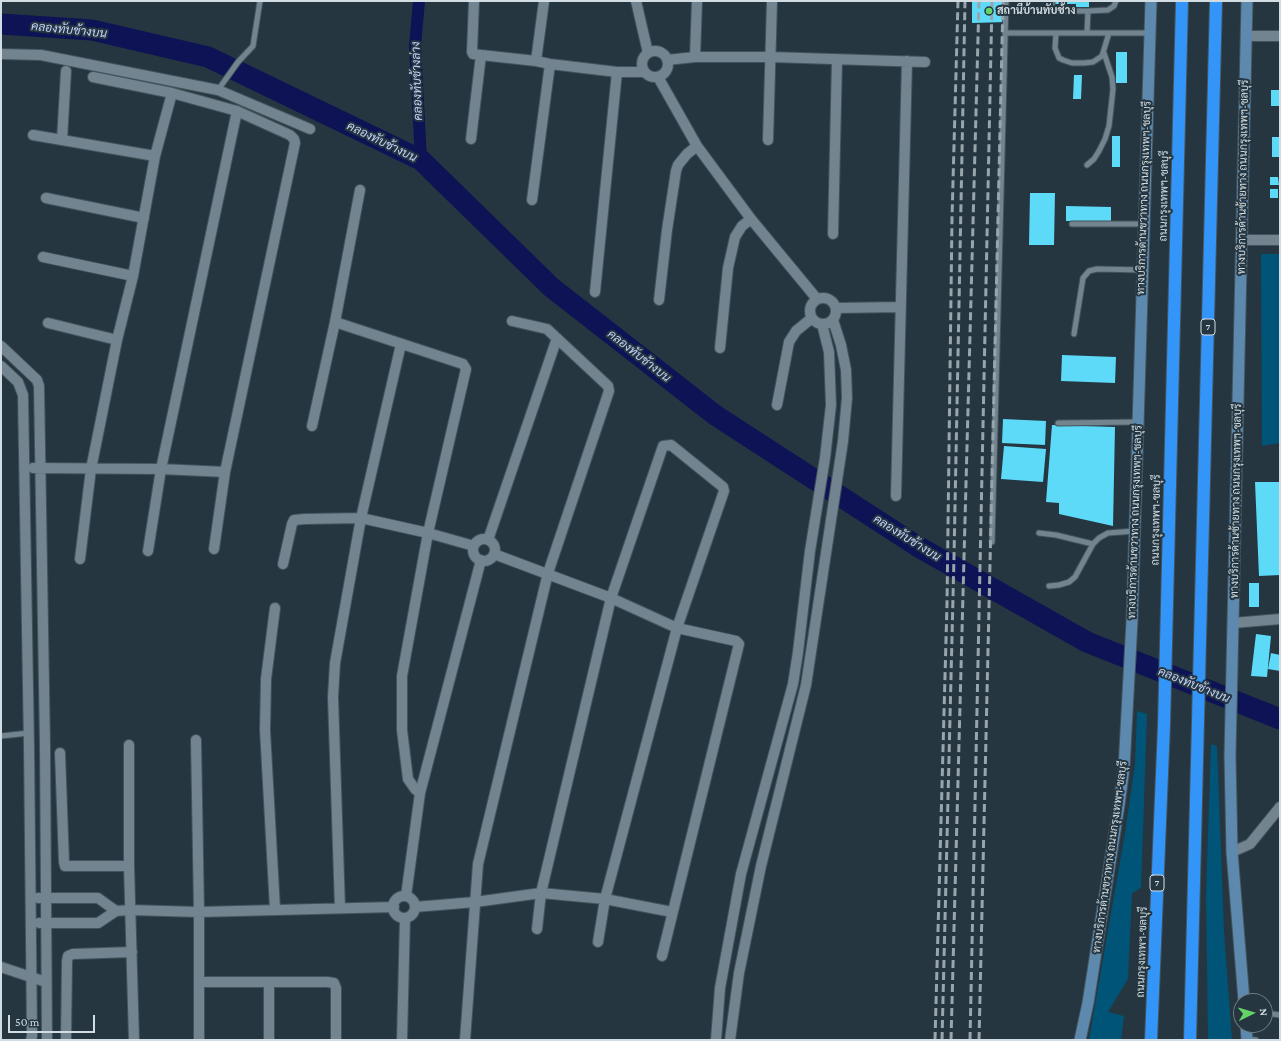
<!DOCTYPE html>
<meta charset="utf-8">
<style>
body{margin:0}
#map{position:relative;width:1281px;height:1041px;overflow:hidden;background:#253640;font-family:"Crimson Pro",serif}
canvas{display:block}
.frame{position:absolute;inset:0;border:2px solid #d2dde3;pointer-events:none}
.north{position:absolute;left:1233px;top:993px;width:40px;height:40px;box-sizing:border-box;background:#253640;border:1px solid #6a7981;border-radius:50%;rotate:85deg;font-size:11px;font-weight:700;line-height:16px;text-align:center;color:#d2dde3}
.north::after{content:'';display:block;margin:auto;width:14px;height:18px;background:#65d467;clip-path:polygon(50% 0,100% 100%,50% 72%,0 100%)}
.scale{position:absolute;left:8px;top:1015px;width:87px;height:18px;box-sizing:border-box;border:2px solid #d2dde3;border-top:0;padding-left:5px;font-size:12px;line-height:14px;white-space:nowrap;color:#d2dde3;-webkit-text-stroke:3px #253640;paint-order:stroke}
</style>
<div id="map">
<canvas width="1281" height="1041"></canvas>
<div class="frame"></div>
<div class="north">N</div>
<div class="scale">50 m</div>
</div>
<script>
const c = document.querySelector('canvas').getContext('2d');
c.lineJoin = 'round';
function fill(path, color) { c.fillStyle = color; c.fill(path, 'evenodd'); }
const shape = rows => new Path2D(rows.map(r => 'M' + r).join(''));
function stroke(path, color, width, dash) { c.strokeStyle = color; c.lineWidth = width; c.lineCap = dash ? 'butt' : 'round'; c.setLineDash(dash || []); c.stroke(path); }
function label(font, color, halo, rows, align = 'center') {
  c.font = font + ' "Crimson Pro",Sarabun,serif'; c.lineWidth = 4; c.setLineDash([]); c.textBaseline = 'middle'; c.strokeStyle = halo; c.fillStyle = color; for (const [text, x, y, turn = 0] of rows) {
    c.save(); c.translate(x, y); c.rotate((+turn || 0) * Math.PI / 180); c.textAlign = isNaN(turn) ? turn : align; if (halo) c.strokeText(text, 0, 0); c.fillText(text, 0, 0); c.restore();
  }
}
const green = shape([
 [1261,254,1280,254,1280,443,1262,446],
 [1137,711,1147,714,1141,888,1132,893,1128,979,1108,1012,1124,1016,1121,1040,1089,1040,1125,833,1135,764],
 [1211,744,1217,746,1224,932,1232,1040,1208,1040,1206,895]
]);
const canal = shape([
 [419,1,415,46,421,160]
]);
const river = shape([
 [1,24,92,30,208,57,421,160,551,287,715,415,917,546,1087,642,1280,719]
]);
const building = shape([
 [972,1,1006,1,1006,22,972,23],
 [1054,1,1089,1,1089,7,1076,7,1076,4,1054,4],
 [1116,52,1127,52,1127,83,1116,83],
 [1074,75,1082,75,1081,99,1073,99],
 [1271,90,1280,90,1280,106,1271,106],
 [1112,136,1120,136,1120,167,1112,167],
 [1272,137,1280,137,1280,157,1272,157],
 [1270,177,1278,177,1279,185,1270,185],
 [1270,189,1278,189,1278,198,1270,198],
 [1030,193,1055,193,1054,245,1029,245],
 [1066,206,1111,207,1111,222,1066,221],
 [1062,355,1116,357,1115,383,1061,381],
 [1003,419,1046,421,1045,445,1002,443],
 [1052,425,1115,427,1113,526,1059,514,1059,503,1046,502],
 [1004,446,1046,449,1043,482,1001,479],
 [1255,482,1280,482,1280,575,1259,576],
 [1249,583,1259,583,1259,607,1249,607],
 [1256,634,1271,636,1267,677,1251,676],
 [1271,653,1280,655,1280,671,1268,669]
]);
const service = shape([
 [1052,1,1052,8,1055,11,1088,11,1108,10,1114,6,1116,1],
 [1006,33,1150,33],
 [1056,33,1055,48,1059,58,1063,60,1072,63,1084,63,1093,62,1102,56,1109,33],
 [1087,33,1088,11],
 [218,90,238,62,253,46,260,1],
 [1087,165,1094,159,1099,151,1105,139,1109,126,1113,89,1112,77,1104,53],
 [1072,224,1144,224],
 [1074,334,1083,278,1089,271,1097,269,1142,270],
 [1058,423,1138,422],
 [1039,533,1056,535,1093,544],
 [992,542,1006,1],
 [1049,586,1059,585,1069,582,1075,577,1093,544,1099,538,1108,533,1135,531],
 [1,736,29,733],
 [1265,1013,1280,1015],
 [1247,1039,1256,1040]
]);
const minor = shape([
 [636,1,648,53],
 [1246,36,1280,36],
 '642 64a13 13 0 1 1 26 0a13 13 0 1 1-26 0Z',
 [1,54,41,55,218,90,310,129],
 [481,55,536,61,550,64,617,72,644,72],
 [695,57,697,1],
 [667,60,695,57,771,57,925,62],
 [536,61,544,1],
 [93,77,172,93,237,111,290,135,294,139,295,143,225,472],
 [658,77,697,146,751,219,817,299],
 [33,135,155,156],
 [471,139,481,55,473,54,472,52,474,1],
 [62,140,66,71],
 [768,140,772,1],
 [46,198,144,218],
 [532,200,550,64],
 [833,234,837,60],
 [1241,240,1280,240],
 [43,257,133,276],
 [595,292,617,72],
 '810 311a13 13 0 1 1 26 0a13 13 0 1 1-26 0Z',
 [659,300,667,230,676,171,678,165,687,154,697,146],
 [837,308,900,307],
 [335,322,460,363,463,364,466,369,428,533,402,676,402,730,408,779,415,789,420,793],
 [48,323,117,340],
 [1,346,37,380,39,386,45,746,47,1040],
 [720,348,728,268,735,237,742,226,751,219],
 [1,366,18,382,23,395,29,746,32,1036,31,1040],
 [777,405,789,342,796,331,812,318],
 [312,426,335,322,360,190],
 [33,468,161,469,225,472,214,549],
 [896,496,907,61],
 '473 550a11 11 0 1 1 22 0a11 11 0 1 1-22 0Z',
 [488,540,557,338],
 [148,551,161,469,237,111],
 [494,554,611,598,677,628,736,641,739,644,662,956],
 [80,559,91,469,117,340,133,276,155,156,172,93],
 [283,564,292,524,294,520,305,519,361,518,428,533,474,546],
 [275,608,266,679,265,730,275,909],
 [1233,623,1280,619],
 [196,740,199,912,199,1040],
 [129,745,129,866,134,1040],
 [60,753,64,862,65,866,129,866],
 [1232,852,1250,844,1280,807],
 [406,896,420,793,481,560],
 '393 907a11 11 0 1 1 22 0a11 11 0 1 1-22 0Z',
 [38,898,98,898,116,911,98,923,39,923],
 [415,907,475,902,541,893,605,899,672,912],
 [340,908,333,697,335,663,361,518,401,344],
 [116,911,130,910,199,912,394,907],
 [537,929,541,893,611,598,663,446,671,445,723,487,724,491,677,628,605,899,598,942],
 [1,967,46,982],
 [200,982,327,982,334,983,336,988,336,1040],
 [269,982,269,1040],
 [66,1040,67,961,68,956,73,954,132,952],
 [402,1040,405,918],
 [465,1040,478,864,548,573,609,391,608,386,547,329,512,321],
 [716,1040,720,988,741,874,793,684,798,652,810,551,825,458,831,405,829,352,822,324],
 [730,1040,739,973,761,866,806,685,843,441,847,398,846,370,841,345,833,320]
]);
const secondary = shape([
 [1244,1001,1232,852,1230,755,1247,1],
 [1246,1025,1247,1040],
 [1080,1040,1088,1003,1119,805,1124,768,1132,621,1151,1]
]);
const motorway = shape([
 [1151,1040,1164,725,1182,1],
 [1190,1040,1216,1]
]);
const rail = shape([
 [935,1040,947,604,952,218,958,1],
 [942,1040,954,557,965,1],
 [951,1040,979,1],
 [970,1040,992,1],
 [979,1040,1003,1]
]);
const markers = [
 [989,11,4,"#65d467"]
];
const shields = [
 [1208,327,14],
 [1157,883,14]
];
const shieldNames = [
 ["7",1208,327],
 ["7",1157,883]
];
const poiNames = [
 ["สถานีบ้านทับช้าง",997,11]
];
const streetNames = [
 ["ทางบริการด้านซ้ายทาง ถนนกรุงเทพฯ-ชลบุรี",1243,177,-89],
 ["ถนนกรุงเทพฯ-ชลบุรี",1164,196,-89],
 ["ทางบริการด้านขวาทาง ถนนกรุงเทพฯ-ชลบุรี",1144,198,-88],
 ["ทางบริการด้านซ้ายทาง ถนนกรุงเทพฯ-ชลบุรี",1236,501,-89],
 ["ถนนกรุงเทพฯ-ชลบุรี",1156,520,-89],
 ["ทางบริการด้านขวาทาง ถนนกรุงเทพฯ-ชลบุรี",1135,522,-88],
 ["ทางบริการด้านขวาทาง ถนนกรุงเทพฯ-ชลบุรี",1110,857,-82],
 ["ถนนกรุงเทพฯ-ชลบุรี",1142,952,-88]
];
const waterNames = [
 ["คลองทับช้างบน",69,30,6],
 ["คลองทับช้างล่าง",417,81,-92],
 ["คลองทับช้างบน",382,142,26],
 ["คลองทับช้างบน",639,356,38],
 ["คลองทับช้างบน",907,538,32],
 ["คลองทับช้างบน",1194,685,22]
];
fill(green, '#005477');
stroke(canal, '#0e1355', 12);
stroke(river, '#0e1355', 21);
fill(building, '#5ddaf8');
stroke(service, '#44535b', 7);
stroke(minor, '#44535b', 12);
stroke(secondary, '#44535b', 13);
stroke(motorway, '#44535b', 14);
stroke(service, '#71848f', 5);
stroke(minor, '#71848f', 10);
stroke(secondary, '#5e89ae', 11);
stroke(motorway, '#3395f8', 12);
stroke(rail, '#98a5ac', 3, [8, 4]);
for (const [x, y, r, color] of markers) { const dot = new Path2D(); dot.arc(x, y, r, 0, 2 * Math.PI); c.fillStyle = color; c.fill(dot); stroke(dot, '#253640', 1.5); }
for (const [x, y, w] of shields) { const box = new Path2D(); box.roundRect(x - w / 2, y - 8, w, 16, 3); c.fillStyle = '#253640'; c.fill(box); stroke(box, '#d2dde3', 1); }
label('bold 10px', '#d2dde3', null, shieldNames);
label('bold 11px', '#d2dde3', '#253640', poiNames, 'left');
label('11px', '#d2dde3', '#253640', streetNames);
label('italic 12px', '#c4d2fb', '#253640', waterNames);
</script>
